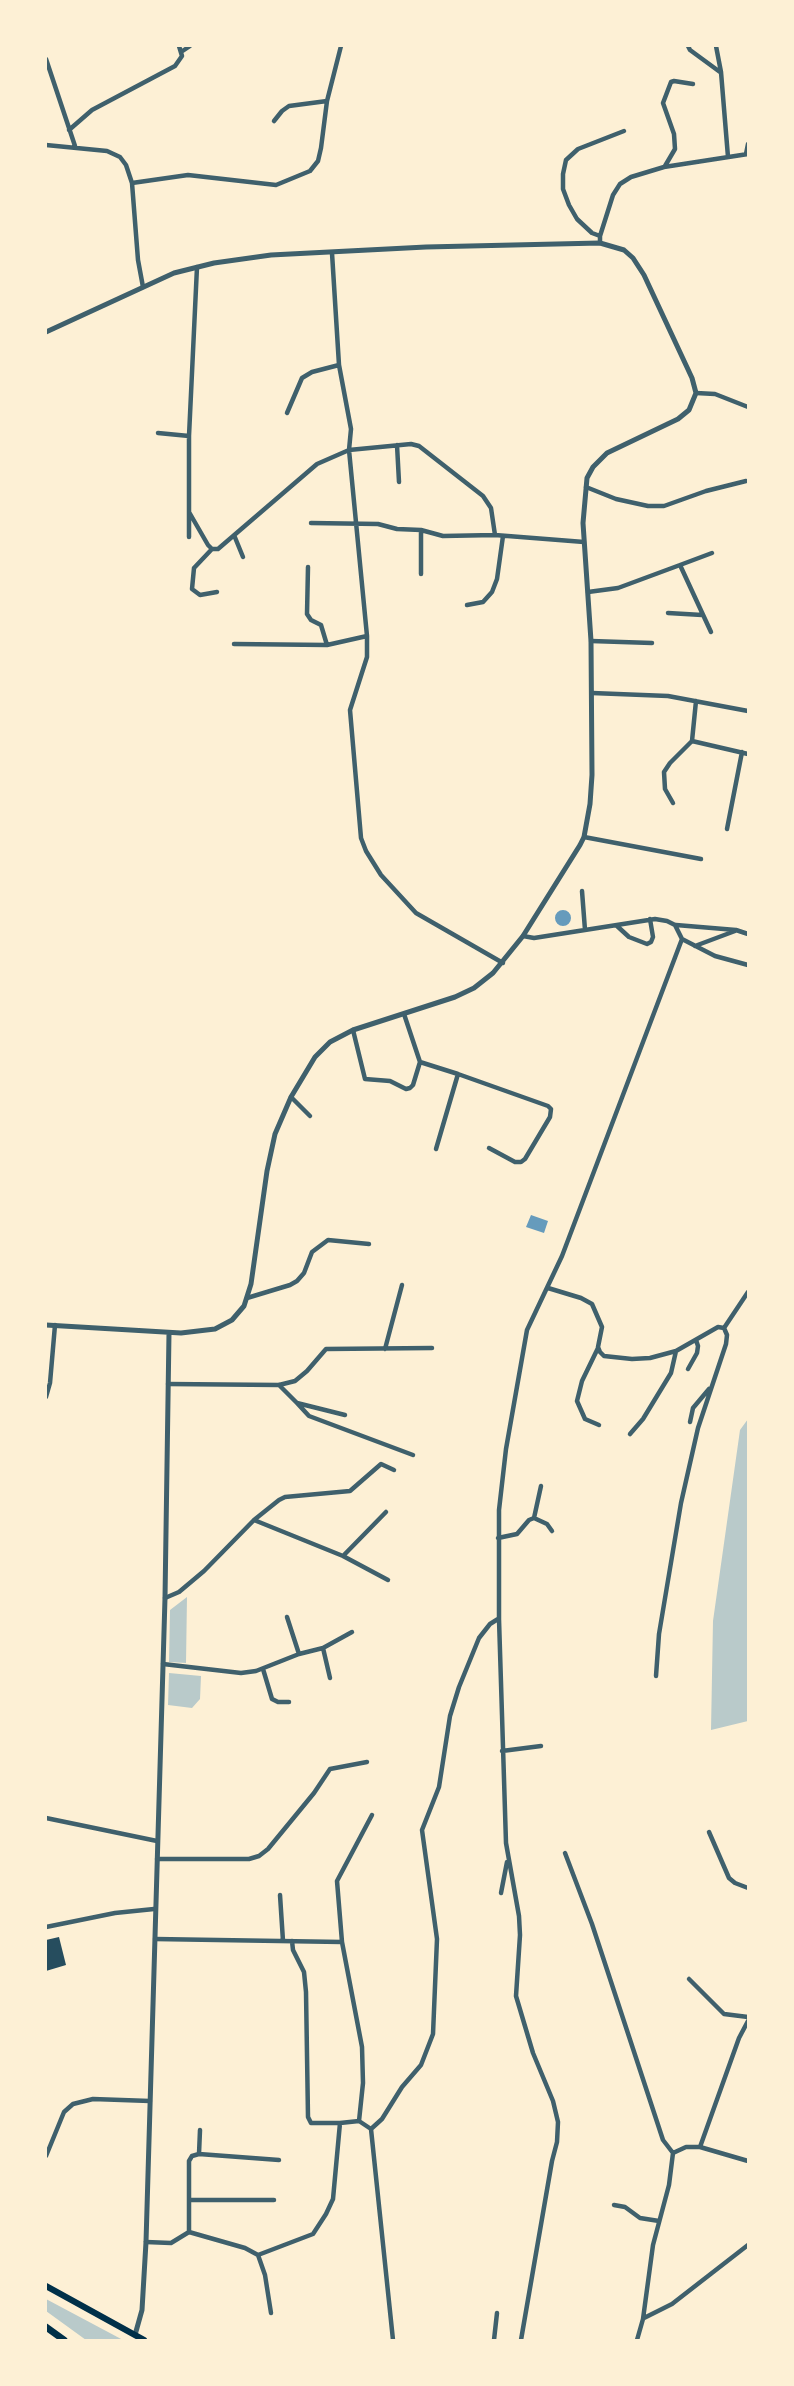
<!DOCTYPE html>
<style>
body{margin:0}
#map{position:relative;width:794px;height:2386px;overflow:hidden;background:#fdf0d5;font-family:"Exo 2",sans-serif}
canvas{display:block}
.frame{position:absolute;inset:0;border:47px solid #fdf0d5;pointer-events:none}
</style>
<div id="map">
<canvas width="794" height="2386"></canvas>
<div class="frame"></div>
</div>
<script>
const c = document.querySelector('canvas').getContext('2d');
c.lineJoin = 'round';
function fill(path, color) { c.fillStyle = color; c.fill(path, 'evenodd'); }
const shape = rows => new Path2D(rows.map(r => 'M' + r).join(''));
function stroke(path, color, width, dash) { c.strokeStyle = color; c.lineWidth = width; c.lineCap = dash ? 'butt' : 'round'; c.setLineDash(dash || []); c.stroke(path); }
const green = shape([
 [748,1419,748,1721,711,1730,713,1621,740,1430],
 [187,1597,186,1663,169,1662,170,1610],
 [169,1673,201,1676,200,1699,192,1708,168,1705],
 [46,2299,123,2340,86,2340,46,2311]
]);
const water = shape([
 '555 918a8 8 0 1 1 16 0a8 8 0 1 1-16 0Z',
 [531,1215,548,1221,544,1233,526,1227]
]);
const building = shape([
 [59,1937,66,1965,46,1971,46,1940]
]);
const minor = shape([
 [688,46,690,50,720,72],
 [716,46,721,72,728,157],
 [181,52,190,46],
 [46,59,75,146],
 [274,121,282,111,289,106,327,101],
 [69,130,92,110,175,66,182,56,179,46],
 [46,145,107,151,120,157,126,165,132,183,138,260,143,287],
 [746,154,748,144],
 [665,166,675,149,674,134,663,103,671,82,674,81,693,84],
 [132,183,188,175,276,185,310,171,318,161,321,148,327,101,341,46],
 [600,236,592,233,577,219,569,205,563,189,563,174,566,160,578,149,624,131],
 [600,243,600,236,613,195,620,184,631,177,664,167,748,154],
 [332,253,339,365,351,429,349,450,367,636,367,657,350,710,361,838,366,851,381,875,416,913,503,963],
 [696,393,715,394,748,407],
 [287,413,302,378,312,372,339,365],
 [158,433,189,436],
 [397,445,399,482],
 [586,487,616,499,648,506,664,506,706,491,746,481],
 [189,512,208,545,212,549,218,549,317,464,349,450,411,444,419,446,483,496,491,508,495,535],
 [311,523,378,524,397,529,421,530,421,574],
 [421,530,443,536,495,535,584,542],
 [234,535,243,557],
 [189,537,189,436,197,267],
 [212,549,194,568,192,589,200,595,217,592],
 [680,565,712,553],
 [308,567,307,614,311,620,321,625,327,645],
 [588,592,618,588,680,565,711,632],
 [467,605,483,602,492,592,497,579,503,536],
 [668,613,702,615],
 [591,641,652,643],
 [234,644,327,645,367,636],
 [592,693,668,696,748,711],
 [692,741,748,754],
 [673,803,665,789,664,772,670,763,692,741,696,701],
 [727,829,742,752],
 [584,837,701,859],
 [582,891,585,930],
 [676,925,736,930,748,934],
 [617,926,629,937,647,944,651,942,653,937,650,919],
 [682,939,715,956,748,965],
 [695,946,735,931],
 [404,1014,420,1062,458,1074,548,1106,551,1109,550,1117,525,1159,521,1162,515,1162,489,1148],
 [353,1030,365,1079,390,1081,406,1089,410,1088,413,1085,420,1062],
 [291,1097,310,1116],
 [436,1149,458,1074],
 [548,1288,581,1298,592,1304,602,1327,598,1347,600,1352,604,1356,632,1359,650,1358,676,1351,718,1327,724,1328,748,1292],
 [247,1298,290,1285,297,1281,304,1273,312,1252,328,1240,369,1244],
 [598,1348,582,1381,577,1401,585,1419,599,1425],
 [385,1349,402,1285],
 [688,1369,697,1353,698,1346,696,1340],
 [168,1384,279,1385,295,1381,307,1371,326,1349,432,1348],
 [279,1385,297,1403,345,1415],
 [46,1397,50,1383,55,1325],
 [297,1403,309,1416,413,1455],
 [690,1422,693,1408,709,1389],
 [630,1434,643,1419,671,1373,676,1351],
 [534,1518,541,1486],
 [254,1520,343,1556,388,1580],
 [498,1538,517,1534,529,1520,534,1518,547,1524,552,1531],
 [343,1556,386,1512],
 [165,1598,179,1592,204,1571,254,1520,279,1500,285,1497,350,1491,381,1464,394,1470],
 [287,1617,299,1654],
 [323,1648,330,1678],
 [163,1664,241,1673,256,1671,299,1654,323,1648,352,1632],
 [263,1669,272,1699,278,1702,289,1702],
 [656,1676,659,1634,681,1503,698,1428,726,1344,727,1335,724,1328],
 [502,1751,541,1746],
 [46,1818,157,1841],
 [709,1832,729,1878,735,1883,748,1888],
 [565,1853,592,1924,663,2140,673,2153],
 [157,1859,249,1859,259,1856,268,1849,314,1793,330,1769,367,1762],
 [501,1893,507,1862],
 [280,1895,283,1941],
 [46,1927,115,1913,154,1909],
 [155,1939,342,1942],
 [292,1941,293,1950,304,1972,306,1992,308,2117,311,2123,340,2123],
 [689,1979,724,2014,748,2017],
 [371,2129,359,2121,363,2083,362,2047,342,1942,337,1881,372,1815],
 [700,2147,748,2161],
 [199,2154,200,2130],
 [46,2156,64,2112,73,2104,93,2099,150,2101],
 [189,2200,274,2200],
 [614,2205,625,2207,640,2218,659,2221],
 [189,2232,245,2248,258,2255,265,2275,271,2313],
 [146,2242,171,2243,189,2232,189,2161,192,2156,199,2154,279,2160],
 [258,2255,313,2234,326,2214,333,2199,340,2123,359,2121],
 [644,2318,672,2304,748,2245],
 [393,2340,371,2129,382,2119,402,2087,421,2065,433,2034,437,1939,422,1830,439,1787,450,1716,459,1687,479,1638,490,1624,498,1619],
 [494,2340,497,2313],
 [521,2340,552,2161,557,2142,558,2122,553,2101,533,2053,516,1996,520,1935,519,1916,506,1843,499,1619,499,1510,506,1449,527,1330,562,1256,682,939,675,925,667,921,655,919,534,938,523,936],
 [637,2340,643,2319,653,2245,669,2185,673,2153,686,2147,700,2147,739,2038,748,2021]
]);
const tertiary = shape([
 [46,332,174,273,214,263,271,255,426,247,600,243,624,250,633,258,644,275,692,378,696,393,689,410,678,419,607,453,593,467,587,478,583,523,591,641,592,775,590,804,584,837,580,845,523,936,493,973,474,988,455,997,353,1030,330,1042,315,1057,291,1097,275,1134,267,1171,251,1284,244,1306,232,1320,215,1329,181,1333,46,1325],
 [135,2335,142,2310,146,2242,165,1598,169,1333]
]);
const secondary = shape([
 [46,2286,144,2340]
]);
const trunk = shape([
 [46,2327,64,2340]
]);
fill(green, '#b9caca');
fill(water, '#669bbc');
fill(building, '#264d5e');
stroke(minor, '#3f606c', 4.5);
stroke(tertiary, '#3f606c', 5);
stroke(secondary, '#003049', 6);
stroke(trunk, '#003049', 7);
</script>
